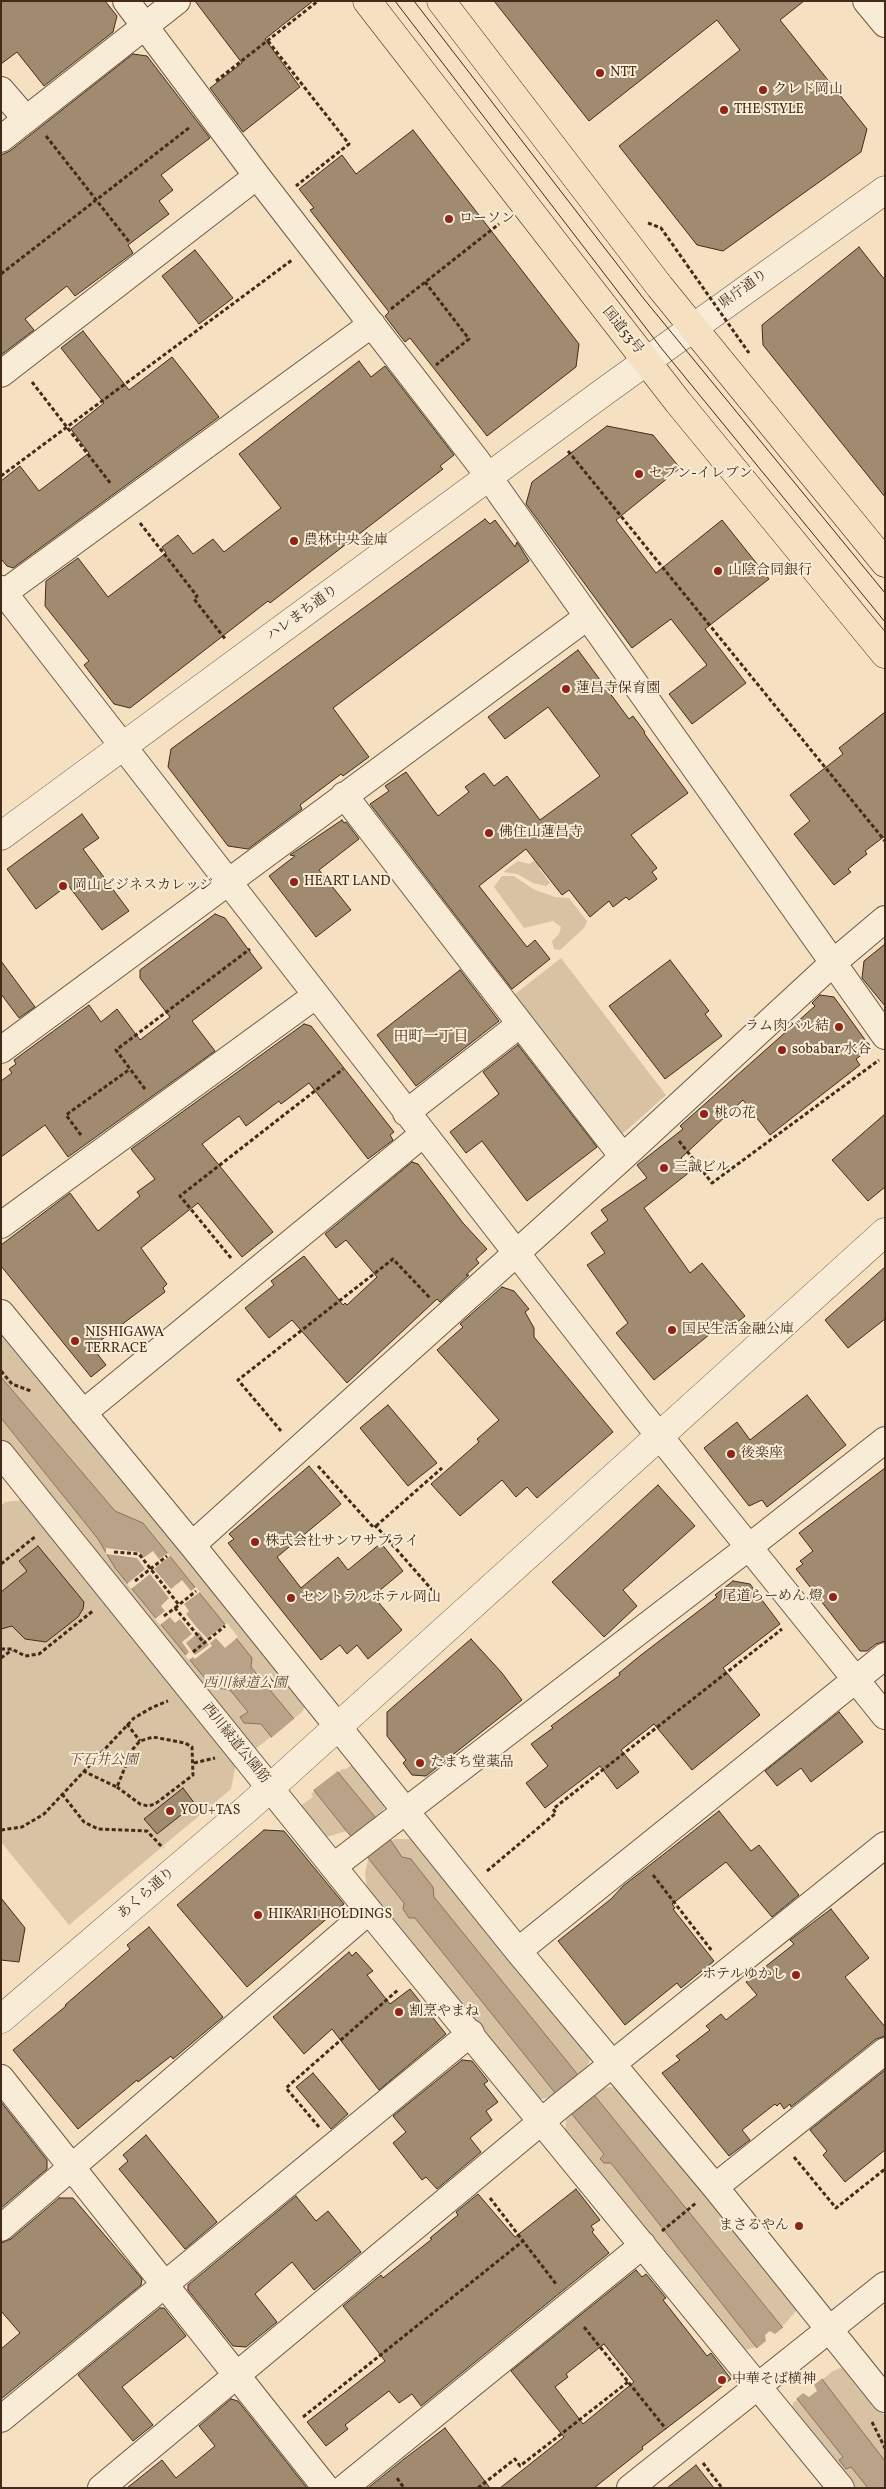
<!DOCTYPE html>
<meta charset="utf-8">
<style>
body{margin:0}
#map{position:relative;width:886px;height:2489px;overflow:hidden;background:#f5e1c1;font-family:Vollkorn,serif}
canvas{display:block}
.frame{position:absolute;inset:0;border:2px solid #442b19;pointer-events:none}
</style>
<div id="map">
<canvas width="886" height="2489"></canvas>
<div class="frame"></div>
</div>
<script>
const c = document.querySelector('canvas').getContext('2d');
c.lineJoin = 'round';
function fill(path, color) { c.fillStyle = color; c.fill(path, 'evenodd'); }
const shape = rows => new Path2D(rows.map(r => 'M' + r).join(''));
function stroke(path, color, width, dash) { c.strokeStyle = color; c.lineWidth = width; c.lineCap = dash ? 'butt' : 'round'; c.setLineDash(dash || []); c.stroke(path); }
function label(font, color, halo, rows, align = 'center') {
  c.font = font + ' Vollkorn,"Noto Serif JP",serif'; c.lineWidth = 4; c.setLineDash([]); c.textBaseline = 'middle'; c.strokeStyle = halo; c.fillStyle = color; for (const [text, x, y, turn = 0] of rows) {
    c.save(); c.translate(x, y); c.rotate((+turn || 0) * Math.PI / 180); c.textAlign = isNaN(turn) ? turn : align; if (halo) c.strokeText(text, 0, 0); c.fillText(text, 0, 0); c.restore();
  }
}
const green = shape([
 [555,854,539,868,550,883,546,886,533,883,517,874,503,872,518,861,529,864,541,856],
 [502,876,514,876,533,889,555,897,569,898,587,921,584,928,560,950,554,949,552,941,559,934,561,927,553,921,524,928,494,887],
 [561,958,666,1095,618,1138,509,999],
 [1,1330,306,1704,302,1712,254,1750,1,1438],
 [23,1500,236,1763,231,1789,69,1925,1,1842,1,1506,5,1502],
 [354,1763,384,1800,384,1809,375,1817,347,1831,326,1837,300,1806,313,1797,311,1794,342,1769,346,1769],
 [394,1839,412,1839,590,2059,587,2068,556,2094,549,2098,538,2099,367,1888,365,1873,368,1860],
 [611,2087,622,2089,797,2310,782,2327,756,2347,743,2351,565,2132,566,2118,571,2112,603,2088],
 [845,2366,885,2416,885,2488,854,2488,792,2408,793,2403,833,2371]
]);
const water = shape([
 [1,1377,115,1511,143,1523,252,1658,251,1667,375,1817,402,1857,411,1859,433,1887,434,1897,782,2327,885,2461,885,2488,868,2488,851,2467,846,2469,839,2460,843,2457,611,2163,604,2163,600,2159,604,2154,415,1918,409,1918,403,1909,404,1903,261,1724,244,1723,240,1717,248,1712,230,1690,212,1687,115,1568,98,1539,1,1418,1,1377]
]);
const pier = shape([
 [106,1548,139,1552,143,1558,153,1551,159,1559,168,1553,170,1556,154,1569,171,1589,182,1580,191,1591,196,1587,200,1592,184,1604,189,1611,186,1614,199,1630,207,1638,227,1623,238,1637,225,1648,216,1638,210,1643,212,1646,195,1659,193,1657,189,1660,185,1656,189,1652,182,1642,192,1634,180,1619,175,1623,170,1617,160,1625,155,1619,165,1611,161,1606,169,1598,150,1574,131,1589,127,1584,145,1569,137,1558,106,1554],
 [199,1632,209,1645,195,1655,186,1643],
 [295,1718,338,1771,312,1791,270,1739],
 [785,2326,824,2377,814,2385,817,2391,809,2397,803,2393,796,2399,756,2349,766,2341,765,2335,770,2331,775,2334]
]);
const building = shape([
 [1,1,105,1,117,16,113,32,44,86,17,52,1,64,1,1],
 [195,1,313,1,265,39,300,87,243,132,210,88,242,63,195,1],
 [494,1,804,1,780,20,867,129,861,152,723,251,697,245,619,146,740,50,717,20,589,121,494,1],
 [133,54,147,56,210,138,161,175,173,190,159,201,169,214,128,245,133,253,75,296,67,286,25,319,34,330,1,355,1,155,10,151,133,54],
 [413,130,579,344,576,367,487,436,410,338,405,342,385,316,389,312,310,210,314,208,299,189,342,155,356,174,413,130],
 [859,247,885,280,885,497,763,345,762,325,859,247],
 [195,250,233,298,199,324,162,276,195,250],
 [83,331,129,390,172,357,219,417,13,568,7,566,1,559,1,481,20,466,39,491,89,453,71,429,104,403,61,348,83,331],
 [359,361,371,377,385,366,454,455,440,466,443,469,270,603,268,601,130,708,114,704,84,665,89,661,45,606,46,581,78,558,108,597,166,553,162,547,178,535,193,554,213,539,224,552,281,508,239,454,359,361],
 [607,426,653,435,680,468,616,520,656,573,722,520,769,579,705,629,746,683,692,724,669,694,707,665,671,619,632,648,526,504,532,482,607,426],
 [485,519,490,524,495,520,515,547,517,542,529,561,333,708,369,757,343,776,341,774,300,805,302,809,248,849,228,846,168,767,171,749,485,519],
 [578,650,629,719,633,716,645,732,644,733,688,793,631,835,657,868,652,872,657,879,629,900,626,897,613,907,609,901,590,917,569,890,562,895,526,849,479,886,527,947,535,940,550,959,512,989,370,804,389,791,385,786,406,772,438,816,469,792,465,787,484,773,494,786,507,776,540,820,600,776,548,707,505,739,488,717,578,650],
 [885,712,885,836,865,851,867,854,848,869,851,872,834,885,794,834,810,821,790,795,843,754,839,748,885,712],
 [82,814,99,838,83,849,129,911,102,930,68,885,36,909,7,869,82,814],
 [342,820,344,823,346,822,359,839,319,870,351,910,316,937,269,876,295,856,290,855,342,820],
 [215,914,225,918,262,968,192,1021,215,1051,68,1157,45,1125,1,1157,1,1081,12,1073,9,1069,16,1064,14,1060,89,1005,101,1022,117,1009,140,1040,170,1017,140,978,140,970,215,914],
 [885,944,885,1006,862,978,864,961,885,944],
 [670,960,709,1011,705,1014,722,1036,665,1079,609,1006,670,960],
 [1,961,35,1007,19,1018,1,994,1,961],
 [460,970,499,1021,416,1086,377,1035,460,970],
 [820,995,834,997,871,1048,856,1059,860,1065,770,1135,743,1100,681,1158,691,1171,644,1208,690,1273,702,1263,745,1316,726,1331,721,1325,654,1380,616,1333,628,1323,587,1265,605,1253,591,1233,608,1220,601,1210,647,1178,637,1165,683,1129,680,1126,815,1006,812,1003,820,995],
 [304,1024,311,1026,394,1132,390,1135,393,1140,368,1159,309,1083,281,1104,279,1101,246,1126,239,1116,202,1144,273,1232,242,1257,198,1203,141,1248,167,1284,163,1288,165,1292,92,1347,106,1365,91,1377,1,1266,1,1245,70,1193,98,1231,140,1196,137,1192,155,1179,131,1149,304,1024],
 [518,1045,597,1147,527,1201,482,1141,466,1153,450,1132,499,1094,483,1072,518,1045],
 [885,1114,885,1187,868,1201,832,1160,885,1114],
 [412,1162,418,1164,463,1223,487,1249,476,1259,479,1263,466,1275,469,1275,440,1302,437,1299,347,1383,292,1320,269,1338,245,1308,274,1285,271,1281,304,1256,343,1305,345,1303,347,1305,377,1277,346,1240,336,1248,325,1234,412,1162],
 [885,1267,885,1319,848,1348,825,1320,885,1267],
 [502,1287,514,1291,529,1309,525,1312,534,1328,534,1337,613,1432,537,1498,527,1487,516,1497,502,1480,460,1516,431,1484,479,1442,477,1439,499,1420,437,1350,463,1327,460,1324,502,1287],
 [807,1395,846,1445,767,1507,762,1500,749,1506,704,1448,737,1422,750,1440,807,1395],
 [388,1405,437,1463,408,1486,360,1428,388,1405],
 [309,1466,341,1504,277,1557,301,1588,338,1557,348,1570,381,1543,403,1571,373,1596,402,1630,368,1659,357,1645,347,1654,340,1645,321,1660,228,1543,234,1539,229,1534,309,1466],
 [885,1468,885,1641,876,1644,867,1651,860,1651,796,1569,803,1564,800,1561,813,1551,799,1533,885,1468],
 [658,1485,695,1526,623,1590,637,1606,604,1637,552,1582,658,1485],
 [38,1546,84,1602,83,1609,78,1617,46,1642,25,1639,12,1626,1,1629,1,1592,27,1571,19,1561,38,1546],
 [733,1581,750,1584,780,1624,723,1668,760,1715,692,1770,654,1724,621,1750,639,1772,617,1789,600,1766,545,1808,526,1783,548,1766,531,1744,553,1728,551,1726,620,1675,619,1673,641,1655,717,1597,715,1595,733,1581],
 [471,1639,502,1673,522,1700,426,1776,412,1775,403,1763,406,1760,387,1736,387,1712,471,1639],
 [839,1712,863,1742,811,1782,801,1768,777,1786,765,1771,839,1712],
 [183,1788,195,1804,157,1834,144,1819,183,1788],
 [719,1811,751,1851,759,1845,799,1895,772,1917,726,1862,672,1904,675,1908,673,1909,714,1961,681,1988,677,1983,625,2025,558,1941,611,1899,623,1886,719,1811],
 [264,1830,284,1831,344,1904,247,1987,177,1905,264,1830],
 [1,1898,25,1928,19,1962,1,1960,1,1898],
 [831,1909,869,1958,845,1977,885,2027,885,2036,876,2039,791,2107,790,2104,784,2109,780,2103,777,2106,775,2104,742,2130,750,2140,729,2156,662,2073,680,2060,676,2056,710,2030,706,2026,721,2014,726,2020,757,1995,746,1982,794,1944,790,1940,831,1909],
 [149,1927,223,2017,173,2059,171,2056,138,2082,137,2080,78,2129,13,2050,66,2006,65,2005,130,1949,127,1945,149,1927],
 [349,1952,352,1956,356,1952,373,1971,367,1975,390,2004,410,1989,446,2034,379,2090,332,2029,304,2054,273,2017,349,1952],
 [462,2060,472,2061,488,2081,484,2084,498,2102,486,2111,492,2120,470,2138,481,2152,437,2189,426,2177,422,2180,393,2143,406,2132,393,2116,462,2060],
 [885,2070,885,2150,845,2182,823,2155,827,2151,810,2130,885,2070],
 [313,2073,348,2114,331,2129,296,2087,313,2073],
 [1,2102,47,2160,47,2169,1,2208,1,2102],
 [146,2135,217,2222,185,2249,119,2169,128,2161,123,2155,146,2135],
 [576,2189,600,2220,591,2226,594,2230,592,2232,609,2253,421,2406,412,2394,399,2403,389,2391,345,2425,348,2429,326,2446,307,2422,385,2361,343,2306,381,2275,383,2278,432,2239,430,2238,458,2215,456,2212,478,2194,515,2237,576,2189],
 [296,2196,316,2221,328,2211,361,2252,314,2290,292,2262,255,2294,277,2322,246,2347,233,2346,188,2290,188,2285,296,2196],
 [59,2198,73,2198,142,2279,141,2285,1,2399,1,2349,20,2333,1,2311,1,2243,11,2239,59,2198],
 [636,2270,642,2277,646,2274,666,2298,663,2300,707,2356,711,2353,731,2379,642,2447,643,2449,594,2488,500,2488,564,2437,511,2371,636,2270],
 [604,2344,634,2382,583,2424,555,2387,568,2377,566,2374,604,2344],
 [160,2308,164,2308,186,2336,122,2387,153,2425,133,2441,78,2375,160,2308],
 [231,2399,238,2401,307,2488,127,2488,162,2460,176,2478,215,2446,199,2426,231,2399],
 [445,2428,490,2488,368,2488,404,2459,445,2428],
 [696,2465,714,2488,667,2488,696,2465]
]);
const path = shape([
 [268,41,349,144,296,186],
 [216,81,318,1],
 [46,136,130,243],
 [648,223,661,228,687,265],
 [1,274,190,127],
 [425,282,469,339,436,365],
 [391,309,499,224],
 [32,382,111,484],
 [568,451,885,841],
 [1,476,292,260],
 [140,523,197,596,194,599,226,640],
 [145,1089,116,1050,250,949],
 [81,1135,66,1115,130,1069],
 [679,1141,712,1183,879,1060],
 [231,1258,180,1196,343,1069],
 [1,1371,12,1384,31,1391],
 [281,1431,238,1380,393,1259,430,1298],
 [318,1466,374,1528,376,1526,440,1599],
 [376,1526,442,1468],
 [114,1552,139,1554,179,1605],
 [1,1564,36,1536],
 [135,1581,167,1556],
 [175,1608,196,1591],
 [164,1616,175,1608,204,1643],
 [1,1649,12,1649,25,1656,39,1654,94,1610],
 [193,1652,225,1626],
 [1,1658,12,1650],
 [127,1724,140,1741],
 [194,1763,215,1758],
 [83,1771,117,1787,132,1750,140,1741,153,1737,185,1743,192,1747,193,1775,155,1804,148,1806,140,1804,117,1787],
 [62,1794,84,1822,98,1829,147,1831,163,1848],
 [1,1830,22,1827,44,1814,134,1718,153,1707,168,1701],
 [487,1871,556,1813,553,1809,782,1629],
 [653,1875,712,1951],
 [319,2127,286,2088,399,1989],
 [794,2157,836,2208,885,2169],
 [490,2198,556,2284],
 [662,2231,696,2203],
 [584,2327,666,2429],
 [303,2417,523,2241],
 [872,2422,885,2448],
 [703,2463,722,2488],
 [397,2478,404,2488],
 [478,2488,515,2459,520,2466,628,2382]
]);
const minor = shape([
 [126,1,257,176,478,462,885,1036],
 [866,1,885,24],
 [1,90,26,119],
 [1,139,177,1],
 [1,374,257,176],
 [1,589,636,1407,885,1716],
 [1,595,372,324],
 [344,795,623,1157],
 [1,1050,587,617],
 [406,1113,519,1025],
 [1,1225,315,996],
 [1,1313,192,1545,518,1951,715,2187,885,2399],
 [83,1413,422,1135],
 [1,1454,369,1911,841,2488],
 [192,1545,623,1157,834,962,885,919],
 [334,1866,749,1547,885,1440],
 [518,1951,885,1656],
 [1,2078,326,2488],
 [715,2187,885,2051],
 [1,2228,369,1911],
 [1,2419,471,2033],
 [101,2488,560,2106,885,1845],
 [344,2488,643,2245],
 [630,2488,885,2285]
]);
const tertiary = shape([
 [1,836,605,391,885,190],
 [1,2019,249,1807,885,1232]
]);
const trunk = shape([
 [367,1,678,402,885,654],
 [441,1,660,287,885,563]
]);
const tram = shape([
 [395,1,662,349,885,622],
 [414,1,644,299,885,593]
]);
const pathBridge = shape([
 [687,265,749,353]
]);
const markers = [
 [600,73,5,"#8f2418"],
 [763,90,5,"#8f2418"],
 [724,110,5,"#8f2418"],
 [449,219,5,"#8f2418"],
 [639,474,5,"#8f2418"],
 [294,541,5,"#8f2418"],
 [718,571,5,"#8f2418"],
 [566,689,5,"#8f2418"],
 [489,833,5,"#8f2418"],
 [294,882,5,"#8f2418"],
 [63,886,5,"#8f2418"],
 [839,1027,5,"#8f2418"],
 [782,1050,5,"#8f2418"],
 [704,1114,5,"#8f2418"],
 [664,1168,5,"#8f2418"],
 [672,1330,5,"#8f2418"],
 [75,1341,5,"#8f2418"],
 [731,1454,5,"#8f2418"],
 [255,1542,5,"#8f2418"],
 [833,1597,5,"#8f2418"],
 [291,1598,5,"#8f2418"],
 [420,1763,5,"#8f2418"],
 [170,1811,5,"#8f2418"],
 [258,1915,5,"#8f2418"],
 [796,1975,5,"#8f2418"],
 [399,2012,5,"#8f2418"],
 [799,2226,5,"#8f2418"],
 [722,2380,5,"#8f2418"]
];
const poiNames = [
 ["NTT",610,73],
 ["クレド岡山",773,90],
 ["THE STYLE",734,110],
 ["ローソン",459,219],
 ["セブン-イレブン",649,474],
 ["農林中央金庫",304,541],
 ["山陰合同銀行",728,571],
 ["蓮昌寺保育園",576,689],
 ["佛住山蓮昌寺",499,833],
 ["HEART LAND",304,882],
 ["岡山ビジネスカレッジ",73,886],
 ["ラム肉バル結",829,1027,"right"],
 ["sobabar 水谷",792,1050],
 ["桃の花",714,1114],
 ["三誠ビル",674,1168],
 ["国民生活金融公庫",682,1330],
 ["NISHIGAWA",85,1333],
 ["TERRACE",85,1349],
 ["後楽座",741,1454],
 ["株式会社サンワサプライ",265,1542],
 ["尾道らーめん 燈",823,1597,"right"],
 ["セントラルホテル岡山",301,1598],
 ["たまち堂薬品",430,1763],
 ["YOU+TAS",180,1811],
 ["HIKARI HOLDINGS",268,1915],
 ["ホテルゆかし",786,1975,"right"],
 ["割烹やまね",409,2012],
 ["まさるやん",789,2226,"right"],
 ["中華そば横神",732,2380]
];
const streetNames = [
 ["県庁通り",744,290,-36],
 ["国道53号",622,331,51],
 ["ハレまち通り",303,614,-36],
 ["西川緑道公園筋",235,1744,51],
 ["あくら通り",147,1894,-41]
];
const parkNames = [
 ["西川緑道公園",245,1684],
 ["下石井公園",103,1761]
];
const neighbourhoodNames = [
 ["田町一丁目",431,1038]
];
fill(green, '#d7c2a4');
fill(water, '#b9a388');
stroke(water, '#8a735c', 1);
fill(pier, '#f5e1c1');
fill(building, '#a08a70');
stroke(building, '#442b19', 1);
stroke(minor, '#705843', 28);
stroke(tertiary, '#705843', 29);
stroke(trunk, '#442b19', 29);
stroke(path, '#442b19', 3, [4, 2.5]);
stroke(minor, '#f8ecd7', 26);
stroke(tertiary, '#f8ecd7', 28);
stroke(trunk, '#f5e1c1', 28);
stroke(tram, '#442b19', 1);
stroke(pathBridge, '#442b19', 3, [4, 2.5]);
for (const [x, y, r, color] of markers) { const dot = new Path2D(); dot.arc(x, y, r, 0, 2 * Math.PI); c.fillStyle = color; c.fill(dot); stroke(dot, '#f8ecd7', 2); }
label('14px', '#442b19', '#f8ecd7', poiNames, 'left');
label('14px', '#442b19', '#f8ecd7', streetNames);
label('italic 14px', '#614935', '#f8ecd7', parkNames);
label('15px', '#442b19', '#f8ecd7', neighbourhoodNames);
</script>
